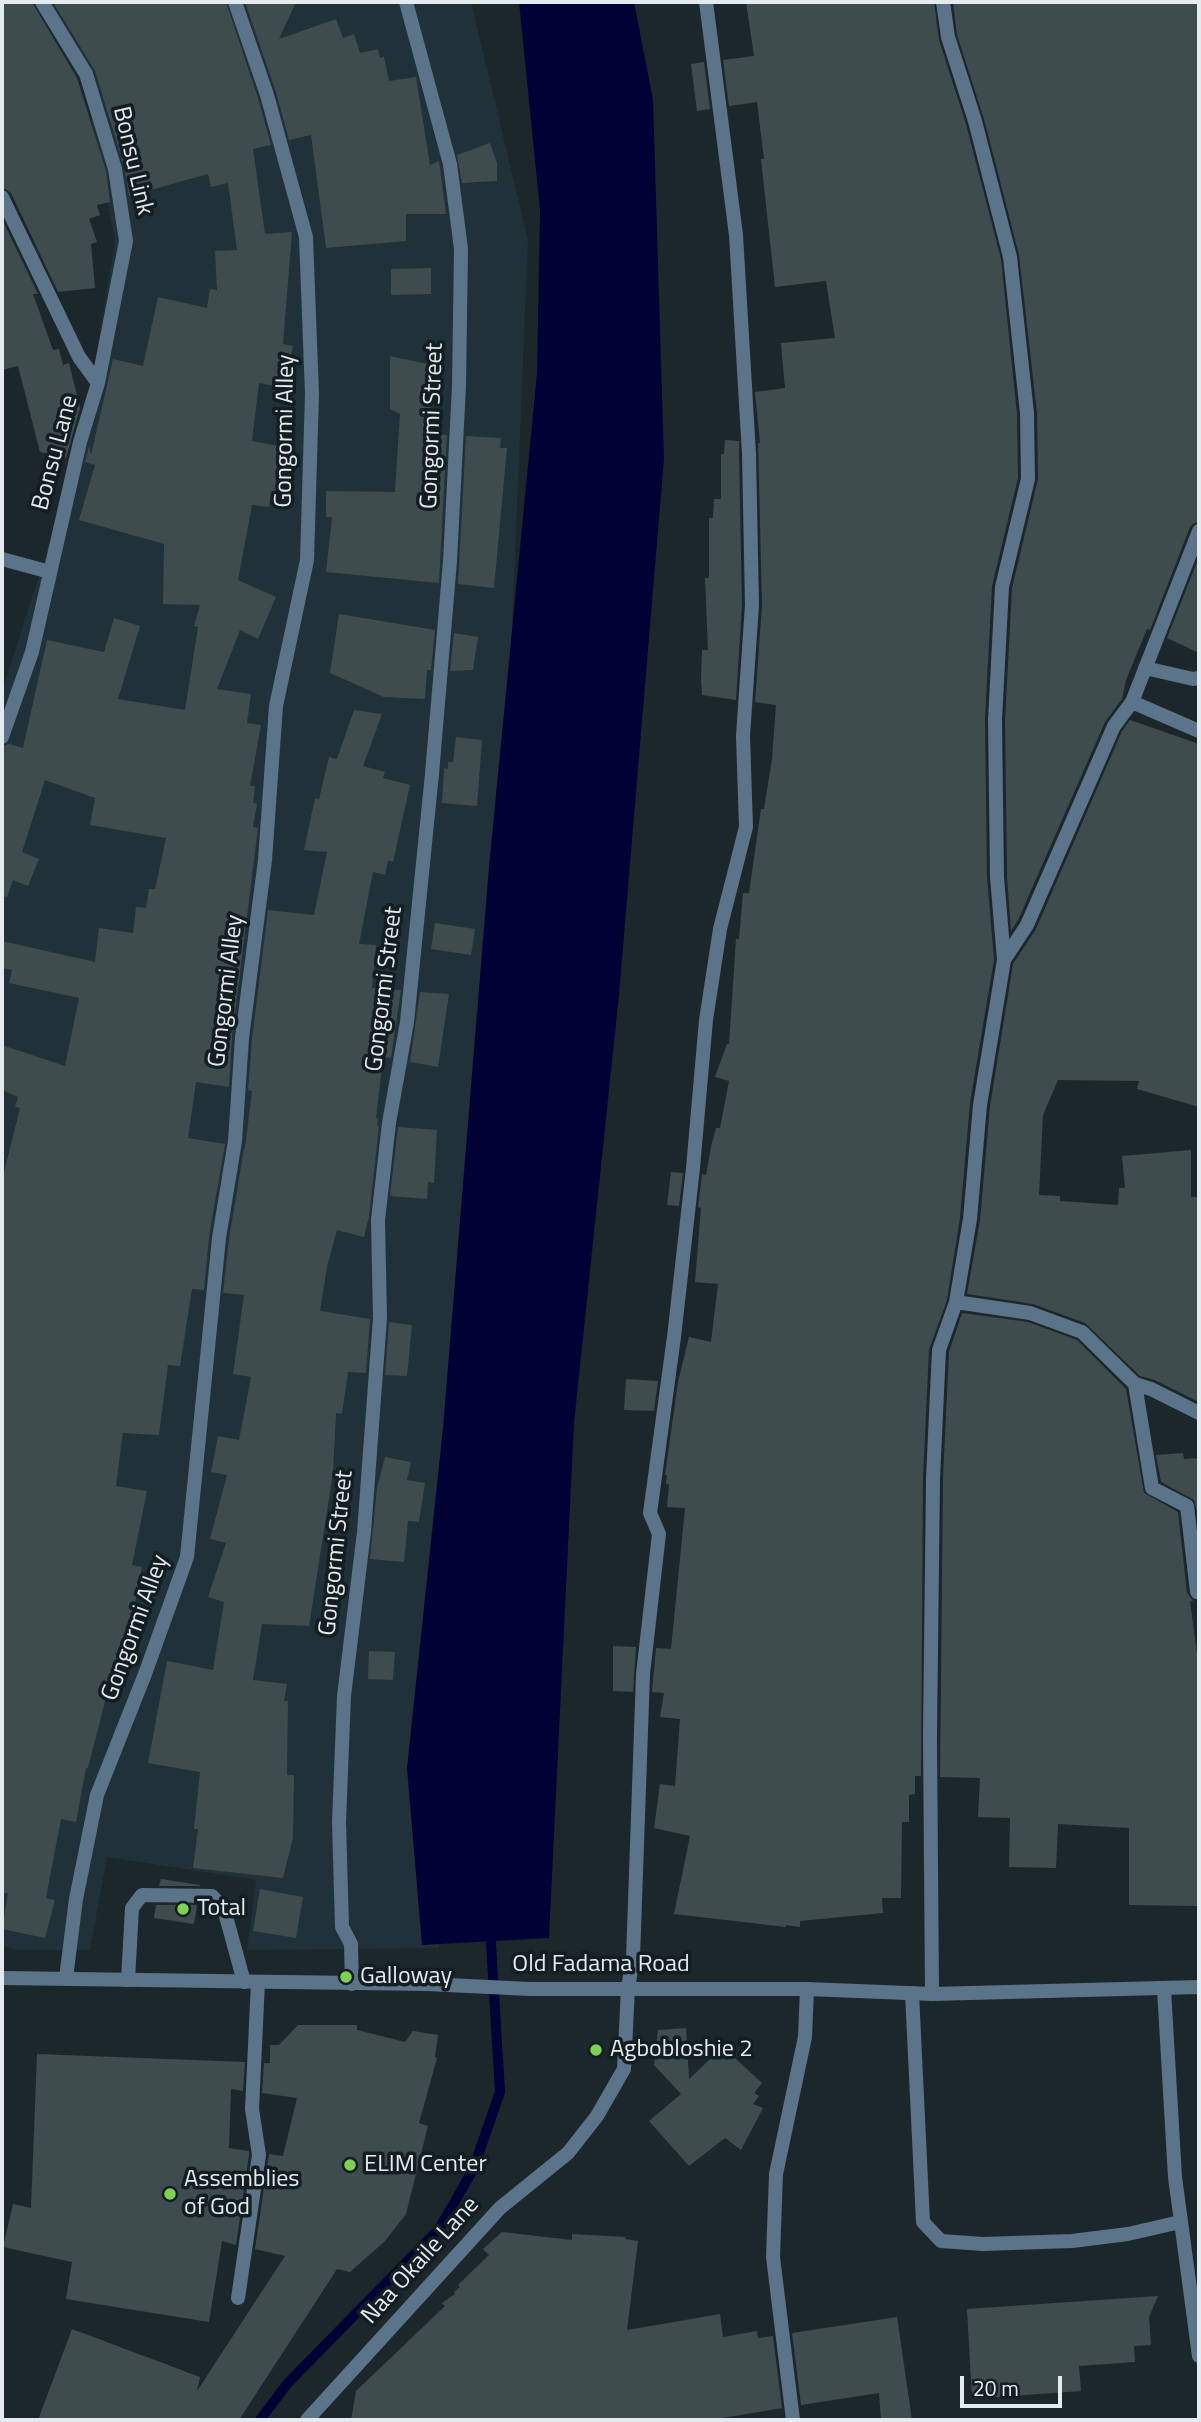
<!DOCTYPE html>
<style>
body{margin:0}
#map{position:relative;width:1201px;height:2422px;overflow:hidden;background:#1c272c;font-family:"Titillium Web",sans-serif}
canvas{display:block}
.frame{position:absolute;inset:0;border:4px solid #e4ebee;pointer-events:none}
.scale{position:absolute;left:960px;top:2376px;width:102px;height:32px;box-sizing:border-box;border:4px solid #e4ebee;border-top:0;padding-left:9px;font-size:21px;line-height:24px;white-space:nowrap;color:#e4ebee;-webkit-text-stroke:5px #131d22;paint-order:stroke}
</style>
<div id="map">
<canvas width="1201" height="2422"></canvas>
<div class="frame"></div>
<div class="scale">20 m</div>
</div>
<script>
const c = document.querySelector('canvas').getContext('2d');
c.lineJoin = 'round';
function fill(path, color) { c.fillStyle = color; c.fill(path, 'evenodd'); }
const shape = rows => new Path2D(rows.map(r => 'M' + r).join(''));
function stroke(path, color, width, dash) { c.strokeStyle = color; c.lineWidth = width; c.lineCap = dash ? 'butt' : 'round'; c.setLineDash(dash || []); c.stroke(path); }
function label(font, color, halo, rows, align = 'center') {
  c.font = font + ' "Titillium Web",sans-serif'; c.lineWidth = 7; c.setLineDash([]); c.textBaseline = 'middle'; c.strokeStyle = halo; c.fillStyle = color; for (const [text, x, y, turn = 0] of rows) {
    c.save(); c.translate(x, y); c.rotate((+turn || 0) * Math.PI / 180); c.textAlign = isNaN(turn) ? turn : align; if (halo) c.strokeText(text, 0, 0); c.fillText(text, 0, 0); c.restore();
  }
}
const built = shape([
 [48,2,471,2,528,240,505,799,456,1396,439,1948,247,1950,256,1880,107,1857,90,1950,17,1950,2,1946,2,692,83,437,115,241,80,58]
]);
const water = shape([
 [519,2,634,2,653,100,664,459,619,995,574,1423,549,1938,422,1945,407,1768,443,1428,489,867,537,373,540,210]
]);
const stream = shape([
 [260,2420,287,2384,439,2229,473,2170,500,2092,490,1927]
]);
const building = shape([
 [2,2,32,2,77,78,106,171,110,202,97,205,100,215,89,219,97,242,91,244,95,288,58,292,11,193,2,187],
 [53,2,226,2,258,98,271,145,253,149,265,234,292,232,283,344,293,346,284,388,259,383,252,441,289,448,280,493,271,491,269,507,252,505,238,580,276,597,258,639,240,630,217,689,251,694,247,723,261,725,250,786,255,786,253,803,257,804,253,827,258,828,232,1037,229,1087,196,1082,188,1138,225,1144,209,1237,204,1290,192,1289,180,1366,168,1365,159,1435,123,1433,122,1438,116,1486,147,1491,132,1565,142,1567,122,1672,113,1670,88,1768,86,1768,76,1822,61,1819,46,1898,55,1900,45,1938,2,1929,8,1893,2,1893,2,1180,20,1108,15,1107,18,1097,2,1090,2,1045,65,1066,79,998,9,983,12,970,2,968,2,941,95,962,99,928,133,933,136,907,146,908,149,889,155,889,166,838,90,825,95,798,45,780,22,852,39,859,28,886,13,880,7,897,2,896,2,746,9,744,23,748,47,640,104,652,114,618,140,626,118,699,185,710,198,627,194,626,200,605,163,604,164,544,79,520,95,465,85,462,89,446,91,455,113,359,143,366,158,297,207,308,210,289,217,290,215,251,237,250,228,183,211,187,208,174,129,196,124,166,95,71],
 [245,2,296,2,279,39,336,19,343,38,354,34,360,53,378,49,380,58,384,57,389,81,416,77,430,165,439,161,446,214,406,214,406,241,326,248,311,135,289,140,276,92],
 [746,2,934,2,939,40,966,124,1001,259,1017,414,1018,478,992,586,985,719,987,877,994,960,970,1103,960,1218,947,1300,929,1350,923,1478,921,1776,915,1776,915,1794,909,1795,909,1822,902,1822,901,1898,882,1898,883,1913,800,1921,800,1927,786,1925,786,1927,674,1914,690,1836,654,1828,660,1784,675,1786,680,1719,660,1717,664,1693,652,1692,656,1648,671,1649,685,1508,667,1507,669,1484,666,1484,667,1475,665,1475,678,1382,689,1337,711,1342,718,1284,695,1282,701,1208,698,1207,702,1174,706,1175,711,1147,716,1128,720,1128,729,1081,715,1077,727,1044,729,1044,736,939,739,939,743,893,749,893,761,809,764,809,772,759,776,705,755,702,762,605,758,443,760,443,755,392,785,388,781,343,835,338,826,281,775,287,761,159,764,159,757,102,729,106,723,60,754,56],
 [953,2,1199,2,1199,522,1194,523,1190,527,1150,630,1147,629,1126,680,1122,699,1105,722,1018,920,1011,931,1007,877,1005,720,1012,588,1038,479,1037,413,1019,255,984,119,957,35],
 [704,62,710,109,697,111,691,64],
 [490,143,497,163,497,181,462,183,457,155],
 [2,219,38,294,33,294,53,350,59,349,63,365,69,363,80,408,66,458,40,452,18,366,2,370],
 [431,268,431,294,391,295,391,269],
 [390,356,438,366,431,400,429,432,447,435,439,583,326,572,332,517,326,517,326,491,395,492,400,414,390,409],
 [466,436,501,438,500,448,507,448,494,588,458,584],
 [725,440,739,441,739,454,742,605,736,700,702,695,701,680,702,650,708,650,705,578,709,578,709,518,713,518,714,499,721,499,721,454,724,454],
 [1199,557,1199,653,1167,638],
 [339,614,435,630,431,670,427,670,425,699,384,697,330,673],
 [454,633,478,637,473,670,450,671],
 [354,710,382,714,363,766,385,772,383,778,410,785,393,862,388,860,385,875,373,872,359,944,376,945,372,988,401,990,391,1058,384,1057,382,1067,376,1118,378,1118,377,1126,379,1126,369,1217,364,1237,337,1230,327,1267,320,1311,370,1319,366,1373,348,1372,342,1414,336,1413,333,1473,309,1626,262,1624,253,1680,287,1684,284,1701,288,1701,287,1775,294,1775,293,1838,283,1878,193,1868,198,1829,194,1829,200,1772,148,1763,167,1661,213,1670,224,1602,208,1597,226,1543,210,1539,227,1475,211,1472,218,1436,239,1440,251,1377,233,1374,244,1295,223,1293,229,1239,244,1148,245,1148,252,1091,248,1090,252,1039,268,910,314,915,327,852,304,850,315,798,319,799,329,757,337,759],
 [1130,720,1199,744,1199,1107,1137,1089,1139,1081,1058,1080,1043,1115,1039,1195,1060,1196,1060,1201,1118,1205,1119,1188,1125,1188,1122,1156,1191,1150,1191,1197,1199,1197,1199,1389,1197,1401,1155,1380,1140,1376,1085,1323,1033,1304,967,1294,980,1220,990,1106,1013,964,1036,929,1122,731],
 [456,737,482,740,477,806,442,803,444,768,448,769,448,762,453,762],
 [435,923,475,929,471,955,431,949],
 [420,992,449,994,438,1067,410,1062],
 [398,1127,437,1130,434,1183,428,1182,427,1199,390,1196],
 [671,1172,683,1173,679,1206,667,1205],
 [962,1313,1028,1322,1077,1340,1126,1389,1144,1493,1178,1512,1187,1593,1193,1601,1190,1601,1199,1669,1199,1906,1129,1905,1129,1828,1058,1824,1056,1868,1009,1867,1010,1818,978,1817,980,1778,940,1777,943,1478,949,1352],
 [389,1322,412,1325,407,1376,385,1375],
 [626,1379,658,1381,654,1411,624,1410],
 [1183,1453,1184,1459,1199,1458,1199,1520,1194,1500,1161,1482,1156,1455],
 [385,1457,411,1462,407,1480,425,1483,419,1522,408,1521,404,1562,370,1559,377,1488],
 [613,1646,636,1647,633,1692,613,1691],
 [369,1651,395,1652,393,1680,368,1679],
 [161,1879,200,1885,200,1886,159,1886],
 [260,1889,303,1897,296,1938,253,1931],
 [156,1905,197,1905,194,1924,154,1918],
 [298,2025,357,2025,357,2030,405,2042,413,2031,438,2035,435,2057,437,2058,419,2123,428,2126,406,2214,385,2241,350,2272,337,2269,239,2420,38,2420,72,2329,200,2377,197,2391,285,2256,255,2249,269,2154,283,2156,297,2098,262,2093,264,2063,270,2063,270,2045,279,2045],
 [686,2028,689,2079,723,2047,762,2083,754,2093,759,2096,753,2104,763,2108,741,2150,725,2138,689,2166,649,2121,681,2094,654,2065,658,2030],
 [37,2054,245,2062,243,2091,231,2089,229,2148,249,2151,249,2155,236,2245,222,2241,209,2322,66,2299,72,2262,3,2247,13,2204,31,2208],
 [502,2232,572,2240,572,2234,626,2237,625,2239,638,2241,627,2330,720,2314,723,2337,757,2331,758,2338,773,2336,782,2408,711,2420,351,2420,356,2391,445,2306,442,2303,455,2294,454,2292,460,2287,458,2285,489,2255,483,2249],
 [1158,2296,1149,2317,1151,2345,1134,2346,1135,2362,1079,2366,1081,2391,972,2399,967,2309],
 [897,2317,912,2420,881,2420,879,2393,801,2405,792,2333]
]);
const service = shape([
 [1132,702,1199,731],
 [128,1980,132,1908,142,1895,212,1896,224,1909,244,1982],
 [1164,1989,1175,2177,1199,2356],
 [912,1993,923,2222,941,2241,983,2244,1072,2241,1128,2234,1180,2222],
 [238,2298,259,2155,252,2109,258,1982],
 [793,2420,773,2257,776,2174,805,2037,807,1989]
]);
const minor = shape([
 [2,197,79,357,98,383],
 [2,559,50,572],
 [1145,668,1193,679,1199,678],
 [2,737,32,652,80,442,98,383,126,241,115,169,86,74,42,2],
 [1004,960,1027,925,1114,726,1132,702,1199,531],
 [956,1302,1030,1313,1082,1332,1135,1384,1151,1389,1199,1413],
 [1135,1384,1152,1488,1187,1506,1197,1592],
 [66,1978,76,1899,97,1795,145,1674,187,1557,219,1238,235,1141,242,1038,265,860,276,706,307,560,312,394,306,237,267,95,235,2],
 [352,1984,351,1944,342,1927,339,1822,344,1696,364,1532,380,1318,378,1220,389,1123,407,1022,432,774,450,561,459,386,461,249,450,164,406,2],
 [932,1994,930,1736,933,1478,939,1350,956,1302,970,1219,980,1105,1004,960,997,877,995,720,1002,587,1028,479,1027,413,1010,257,975,121,948,37,943,2],
 [307,2420,500,2208,568,2153,597,2116,624,2069,628,1988,633,1958,643,1674,659,1534,650,1513,674,1337,693,1168,706,1020,720,929,746,827,743,736,752,605,749,454,736,235,706,2]
]);
const tertiary = shape([
 [2,1978,427,1984,530,1989,807,1989,932,1994,1199,1987]
]);
const markers = [
 [183,1909,7,"#7ed153"],
 [346,1977,7,"#7ed153"],
 [596,2050,7,"#7ed153"],
 [350,2165,7,"#7ed153"],
 [170,2194,7,"#7ed153"]
];
const streetNames = [
 ["Bonsu Link",132,161,77],
 ["Gongormi Street",433,426,-88],
 ["Gongormi Alley",286,431,-89],
 ["Bonsu Lane",56,453,-75],
 ["Gongormi Street",385,989,-83],
 ["Gongormi Alley",227,991,-83],
 ["Gongormi Street",337,1553,-84],
 ["Gongormi Alley",136,1628,-70],
 ["Old Fadama Road",601,1965],
 ["Naa Okaile Lane",421,2261,-48]
];
const poiNames = [
 ["Total",197,1909],
 ["Galloway",360,1977],
 ["Agbobloshie 2",610,2050],
 ["ELIM Center",364,2165],
 ["Assemblies",184,2180],
 ["of God",184,2208]
];
fill(built, '#203139');
fill(water, '#000236');
stroke(stream, '#000236', 10);
fill(building, '#3f4c4e');
stroke(service, '#5b748a', 14);
stroke(minor, '#5b748a', 14);
stroke(tertiary, '#5b748a', 14);
for (const [x, y, r, color] of markers) { const dot = new Path2D(); dot.arc(x, y, r, 0, 2 * Math.PI); c.fillStyle = color; c.fill(dot); stroke(dot, '#131d22', 2.5); }
label('24px', '#e4ebee', '#131d22', streetNames);
label('24px', '#e4ebee', '#131d22', poiNames, 'left');
</script>
